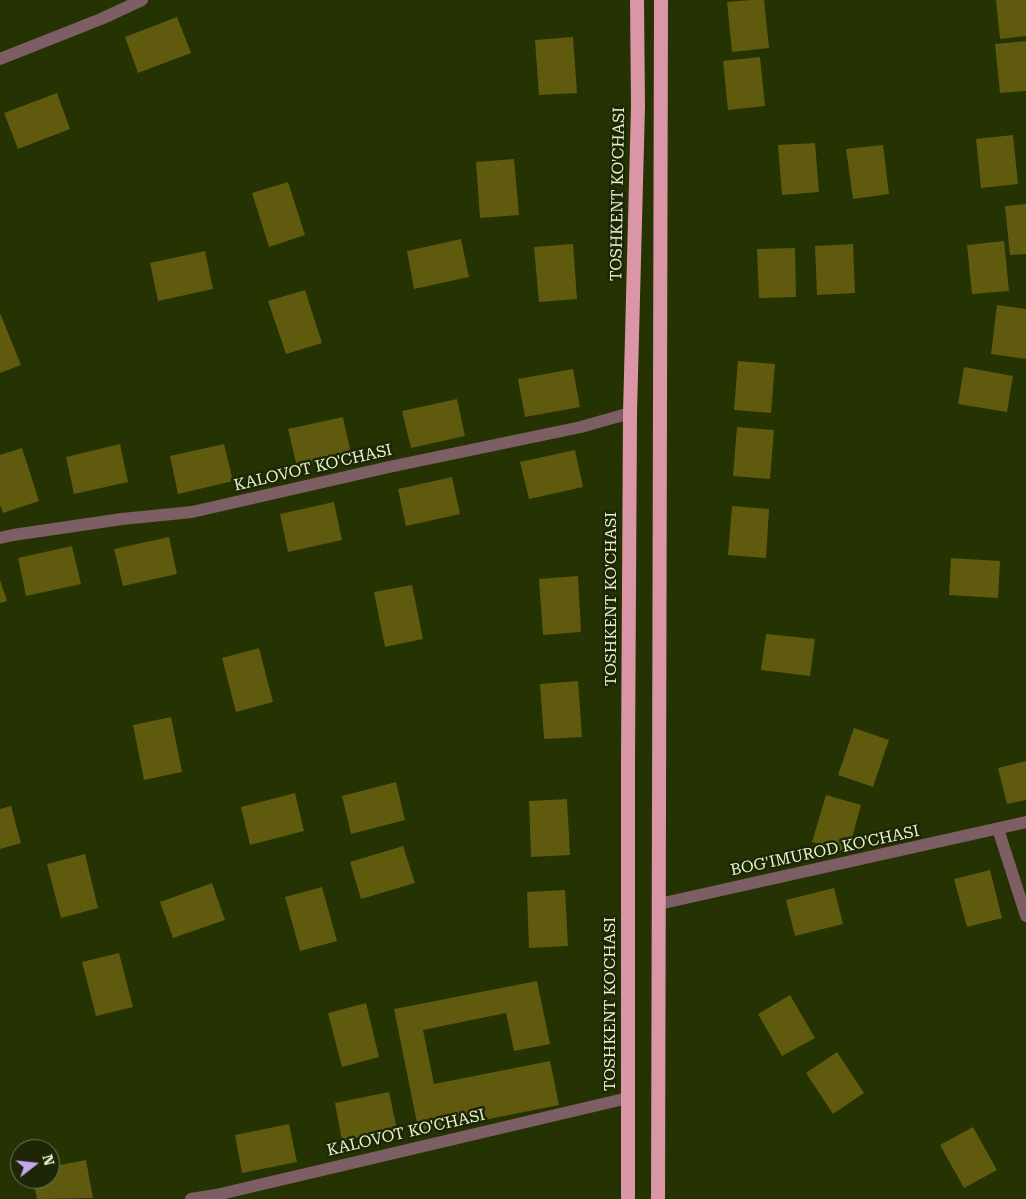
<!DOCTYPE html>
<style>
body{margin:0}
#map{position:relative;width:1026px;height:1199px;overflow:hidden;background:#253201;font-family:"Roboto Serif",serif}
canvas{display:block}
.north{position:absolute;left:10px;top:1139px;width:50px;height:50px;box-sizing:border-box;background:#1d2706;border:1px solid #6d7858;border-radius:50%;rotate:74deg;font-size:14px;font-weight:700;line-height:20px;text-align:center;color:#e6f2d2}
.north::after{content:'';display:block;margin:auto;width:18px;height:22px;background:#c7a6f0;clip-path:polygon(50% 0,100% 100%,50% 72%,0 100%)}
</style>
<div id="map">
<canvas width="1026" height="1199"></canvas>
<div class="north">N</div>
</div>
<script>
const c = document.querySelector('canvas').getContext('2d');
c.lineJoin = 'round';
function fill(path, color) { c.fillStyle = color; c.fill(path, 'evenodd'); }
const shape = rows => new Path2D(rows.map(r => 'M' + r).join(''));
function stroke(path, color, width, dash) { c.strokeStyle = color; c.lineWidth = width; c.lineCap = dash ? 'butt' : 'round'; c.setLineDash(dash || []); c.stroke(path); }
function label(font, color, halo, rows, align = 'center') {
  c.font = font + ' "Roboto Serif",serif'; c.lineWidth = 5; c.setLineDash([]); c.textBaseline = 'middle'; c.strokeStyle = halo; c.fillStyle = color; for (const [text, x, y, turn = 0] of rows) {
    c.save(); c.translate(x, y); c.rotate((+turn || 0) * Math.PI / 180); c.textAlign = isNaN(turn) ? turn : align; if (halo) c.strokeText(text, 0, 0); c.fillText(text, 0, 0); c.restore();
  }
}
const building = shape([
 [752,0,764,0,769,48,732,52,727,2],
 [996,0,1026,0,1026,36,1000,39],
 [177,17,191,53,138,73,125,37],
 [573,37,577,93,539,95,535,40],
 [1026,41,1026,91,1000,93,995,44],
 [760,57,765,106,728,110,723,61],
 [57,93,70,129,18,149,4,113],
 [1013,135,1018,184,981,188,976,139],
 [815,143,819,192,782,195,778,145],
 [883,145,889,194,853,199,846,149],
 [514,159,519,215,480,218,476,162],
 [288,182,305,235,269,247,252,193],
 [1026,204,1026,254,1010,255,1005,206],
 [461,239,469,277,414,289,407,251],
 [1004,241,1009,291,972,294,967,245],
 [573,244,577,299,539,302,534,247],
 [853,244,855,293,817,295,815,246],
 [795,248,796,297,759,298,757,249],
 [205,251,213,289,158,301,150,263],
 [305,290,322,343,286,354,268,301],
 [997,305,1026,309,1026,359,991,354],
 [0,313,21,365,0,373],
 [738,361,775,364,771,413,734,410],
 [964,367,1013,376,1007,412,958,404],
 [573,369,580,407,525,417,518,379],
 [457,399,465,436,411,448,402,411],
 [343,417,351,454,297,467,288,429],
 [737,427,774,430,770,479,733,476],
 [120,444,128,482,74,494,66,457],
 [224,444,233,481,178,494,170,456],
 [22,448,39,501,3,513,0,505,0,455],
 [575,450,583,487,529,499,520,462],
 [452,477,460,514,406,526,398,489],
 [334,502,342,540,288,552,280,514],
 [732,506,769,509,766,558,728,555],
 [169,537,177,574,123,586,114,549],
 [72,546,81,584,26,596,18,558],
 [951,558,1000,561,998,598,949,595],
 [578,576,581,632,543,635,539,579],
 [0,580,7,601,0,603],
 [412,585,423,639,385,647,374,592],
 [766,634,815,639,810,676,761,670],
 [259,648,273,702,236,712,222,658],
 [578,681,582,737,544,739,540,684],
 [171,717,182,772,144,780,133,725],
 [854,728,889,740,873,787,838,775],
 [1026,761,1026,800,1007,804,998,768],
 [396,782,405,820,351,834,342,796],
 [295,793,304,831,250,845,241,807],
 [826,795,861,805,848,853,812,842],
 [567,799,570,855,531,857,529,801],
 [11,806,21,843,0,849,0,809],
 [403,846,415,883,361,899,350,862],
 [85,854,98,908,61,918,47,864],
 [990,870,1002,918,967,927,954,879],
 [212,883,225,920,173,938,160,902],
 [322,887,337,941,300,951,285,897],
 [834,888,843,924,795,936,786,900],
 [565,890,568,946,529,948,527,892],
 [119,953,133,1007,96,1016,82,962],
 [537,981,550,1044,514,1051,506,1013,423,1030,434,1084,550,1061,559,1105,419,1133,394,1009],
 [790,995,815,1038,782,1056,758,1014],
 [366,1003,379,1057,342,1067,328,1013],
 [837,1052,864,1093,833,1114,806,1073],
 [389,1092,397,1130,342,1141,335,1103],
 [289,1124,297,1162,242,1173,235,1135],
 [973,1127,997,1170,964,1188,940,1145],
 [86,1160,93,1198,37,1199,33,1179,50,1179,50,1167]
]);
const minor = shape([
 [0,59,101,19,142,0],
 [0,538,13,535,122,519,192,512,389,467,581,427,630,413],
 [998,829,1026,916],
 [659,904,1026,822],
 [191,1199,216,1195,628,1098]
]);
const trunk = shape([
 [628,1199,628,759,630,413,638,106,637,0],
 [658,1199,661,0]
]);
const streetNames = [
 ["TOSHKENT KO'CHASI",618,194,-89],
 ["KALOVOT KO'CHASI",313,468,-13],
 ["TOSHKENT KO'CHASI",611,599,-90],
 ["BOG'IMUROD KO'CHASI",825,851,-12],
 ["TOSHKENT KO'CHASI",610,1004,-90],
 ["KALOVOT KO'CHASI",406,1133,-13]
];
fill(building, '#605a0f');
stroke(minor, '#7c5e64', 12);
stroke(trunk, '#da96a6', 14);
label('16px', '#e6f2d2', '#1d2706', streetNames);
</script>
